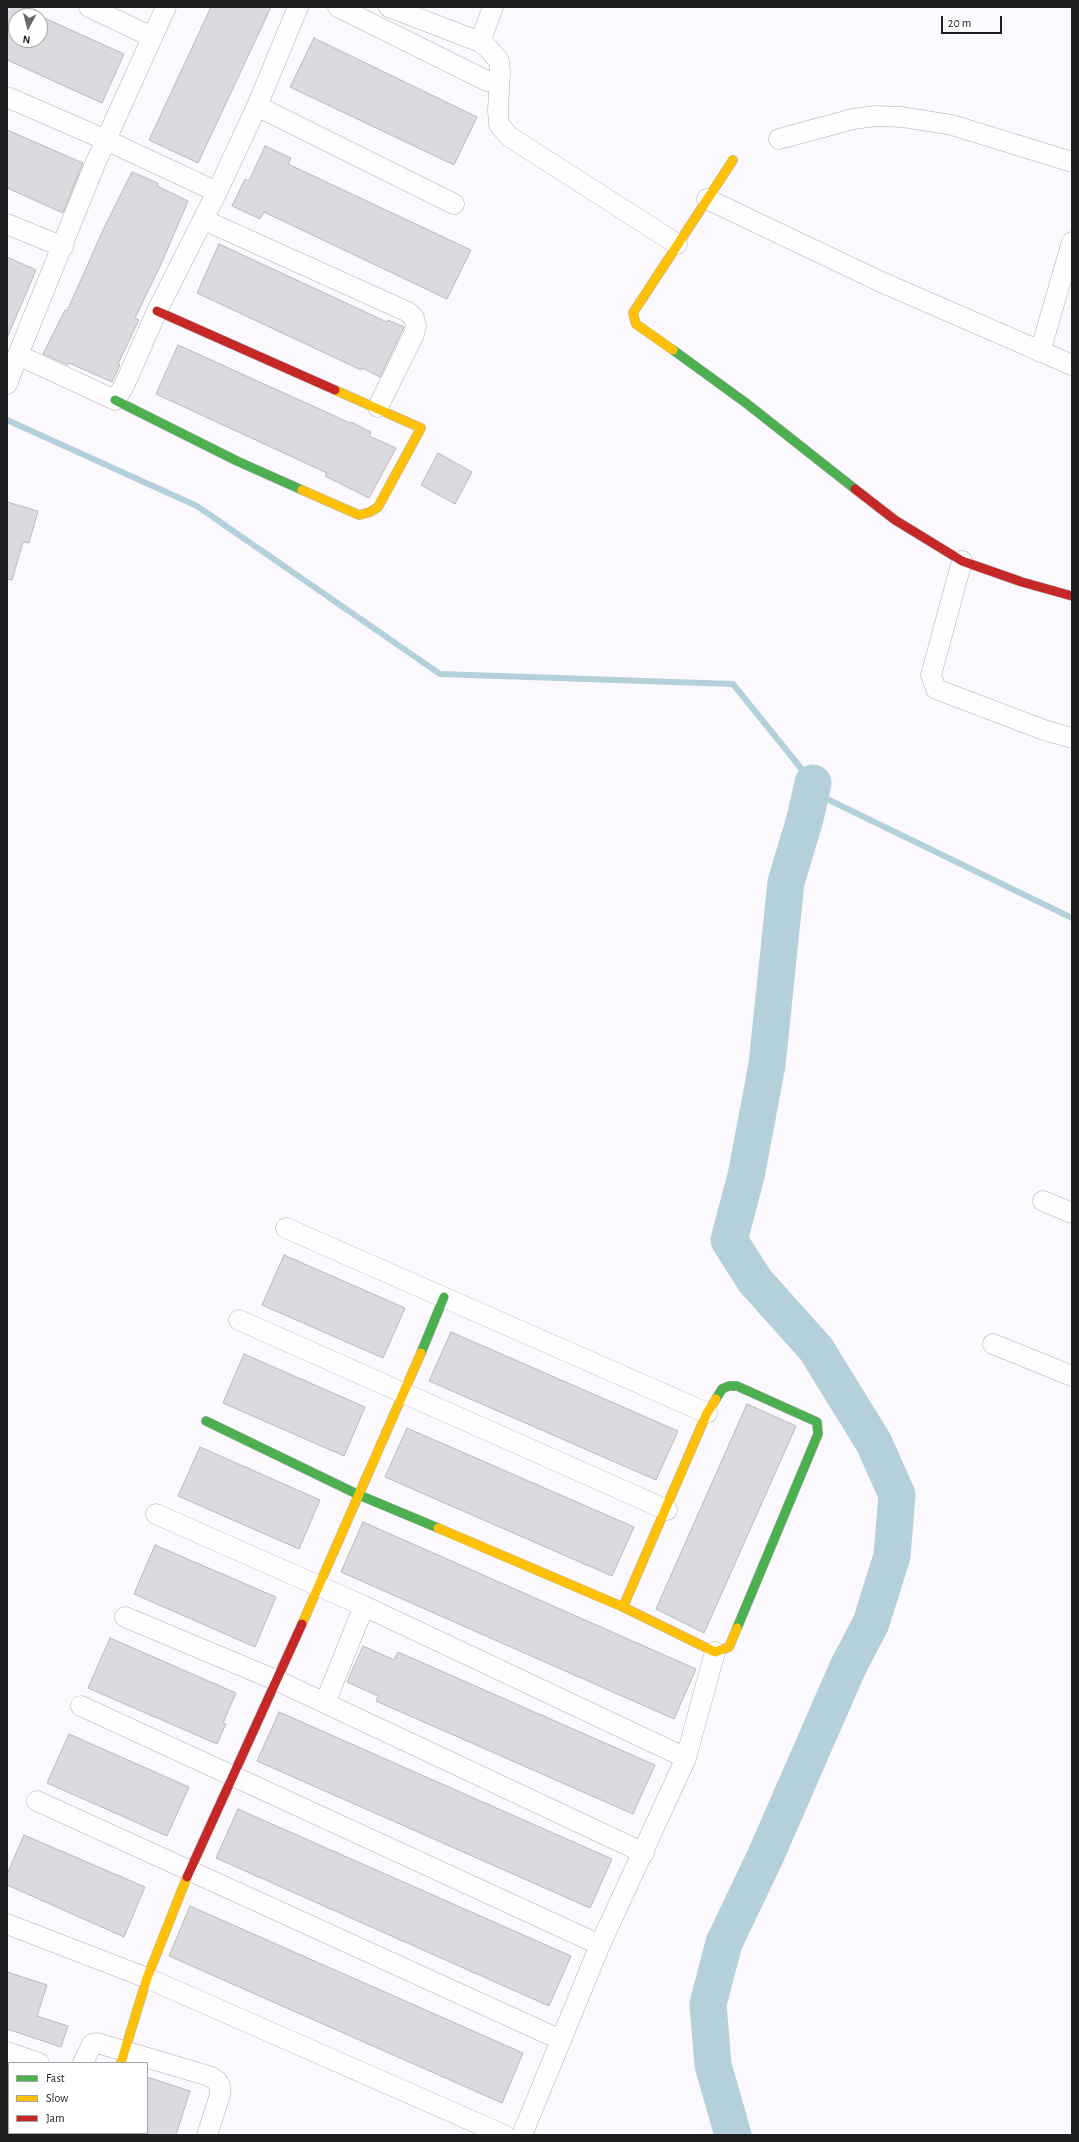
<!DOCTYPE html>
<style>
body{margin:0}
#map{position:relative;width:1079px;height:2142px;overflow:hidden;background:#fbf9fd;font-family:"Alegreya Sans",sans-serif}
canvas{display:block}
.frame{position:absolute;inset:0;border:8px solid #1e1d20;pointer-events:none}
.legend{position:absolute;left:8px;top:2062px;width:140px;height:72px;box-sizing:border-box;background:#fff;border:1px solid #a5a5a6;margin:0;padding:5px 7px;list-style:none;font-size:12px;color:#1e1d20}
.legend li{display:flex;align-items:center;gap:8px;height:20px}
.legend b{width:20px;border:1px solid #a5a5a6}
.north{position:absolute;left:8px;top:8px;width:40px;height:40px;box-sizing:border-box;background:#fff;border:1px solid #a5a5a6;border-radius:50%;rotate:187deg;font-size:11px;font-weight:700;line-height:16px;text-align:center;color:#1e1d20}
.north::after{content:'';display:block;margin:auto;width:14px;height:18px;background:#6b6a6d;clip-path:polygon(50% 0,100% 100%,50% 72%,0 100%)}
.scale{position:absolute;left:941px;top:16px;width:61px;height:18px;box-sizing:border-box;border:2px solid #1e1d20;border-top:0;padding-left:5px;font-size:12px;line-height:14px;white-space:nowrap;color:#1e1d20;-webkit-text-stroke:3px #fff;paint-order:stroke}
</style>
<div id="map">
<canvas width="1079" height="2142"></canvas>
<div class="frame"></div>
<ul class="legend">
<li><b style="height:5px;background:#4caf50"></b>Fast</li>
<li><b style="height:5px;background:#ffc107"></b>Slow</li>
<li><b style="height:5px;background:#c62828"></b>Jam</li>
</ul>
<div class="north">N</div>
<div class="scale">20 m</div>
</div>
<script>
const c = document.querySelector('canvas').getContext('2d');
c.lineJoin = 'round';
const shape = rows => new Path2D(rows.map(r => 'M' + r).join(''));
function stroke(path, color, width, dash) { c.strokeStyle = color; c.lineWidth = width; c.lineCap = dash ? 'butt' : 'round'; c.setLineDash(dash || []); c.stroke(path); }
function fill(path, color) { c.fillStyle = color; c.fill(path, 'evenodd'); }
const stream = shape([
 [7,420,197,506,440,674,733,684,825,798,1072,918]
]);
const river = shape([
 [733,2135,713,2065,708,2004,724,1943,765,1857,848,1667,871,1623,892,1556,897,1495,874,1443,816,1349,755,1281,729,1240,746,1176,767,1065,786,882,805,819,813,783]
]);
const building = shape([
 [7,7,20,7,124,54,102,103,7,60,7,7],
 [16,16,40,16,40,40,16,40,16,16],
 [211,7,271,7,198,163,149,140,211,7],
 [314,38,477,117,454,165,290,87,314,38],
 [7,130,83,163,63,213,7,188,7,130],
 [265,146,291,158,288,164,471,250,447,299,264,212,260,219,232,206,245,179,249,181,265,146],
 [132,172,158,183,157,186,188,201,162,262,135,318,139,320,118,364,120,365,112,382,69,363,68,365,43,354,65,310,67,311,103,230,132,172],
 [219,244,387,322,388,320,404,327,380,377,362,368,361,370,197,293,219,244],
 [7,257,36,270,7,338,7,257],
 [178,345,326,412,350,423,351,422,371,432,369,436,396,448,369,498,325,476,327,473,156,394,178,345],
 [438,453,472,472,455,504,421,485,438,453],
 [7,502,38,511,29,543,23,542,12,580,7,579,7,502],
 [284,1255,405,1308,383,1358,262,1305,284,1255],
 [451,1332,678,1431,656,1480,429,1381,451,1332],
 [244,1354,365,1407,344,1456,223,1403,244,1354],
 [747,1404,796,1426,704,1633,656,1609,747,1404],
 [407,1428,634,1527,612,1576,385,1477,407,1428],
 [200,1447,320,1500,299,1549,178,1496,200,1447],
 [363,1522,696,1669,674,1719,341,1572,363,1522],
 [155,1545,276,1597,255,1647,134,1594,155,1545],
 [110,1638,236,1693,223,1723,226,1724,217,1744,88,1688,110,1638],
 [363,1646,394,1660,398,1652,655,1765,633,1814,376,1701,378,1696,347,1682,363,1646],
 [279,1712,612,1859,590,1908,257,1761,279,1712],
 [69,1734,189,1787,167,1836,47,1783,69,1734],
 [238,1809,571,1956,549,2006,216,1858,238,1809],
 [24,1835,145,1887,124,1937,7,1885,7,1874,24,1835],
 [190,1906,523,2053,502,2103,169,1956,190,1906],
 [7,1972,47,1985,37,2016,68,2026,61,2047,7,2029,7,1972],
 [147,2077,190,2091,176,2135,147,2135,147,2077]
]);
const street = shape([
 [89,7,152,37],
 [338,7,487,81],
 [389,7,480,42,489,49,499,61,500,72,498,110,499,125,510,137,677,244],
 [480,42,493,7],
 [7,97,106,140,217,192],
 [257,106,454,204],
 [779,139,853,119,876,116,902,117,952,125,1072,162],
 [707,199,879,281,1072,365],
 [204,220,408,312,414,318,416,326,414,334,378,407],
 [7,224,63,247],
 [1040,352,1072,242],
 [18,355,95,164,166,7],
 [7,384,18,355,115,400,124,386,157,311,217,192,257,106,298,7],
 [962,561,931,675,936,689,1044,730,1072,738],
 [1043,1201,1072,1213],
 [286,1228,707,1413],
 [239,1320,667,1510],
 [993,1344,1072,1376],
 [156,1514,364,1606,686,1758],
 [125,1617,278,1681,644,1853],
 [325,1703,364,1606],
 [81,1706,600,1945],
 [37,1801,561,2040],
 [7,1924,147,1978,504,2135],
 [7,2052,39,2063],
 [83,2063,92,2044,97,2043,209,2076,217,2081,220,2086,220,2095,207,2135],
 [55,2135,56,2133],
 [91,2135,92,2133],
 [522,2135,600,1945,686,1758,715,1652]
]);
const fast = shape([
 [673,350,746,403,855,489],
 [115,400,237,461,302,490],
 [421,1353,444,1297],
 [716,1399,722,1389,729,1386,737,1386,817,1422,818,1434,737,1628],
 [206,1421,359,1495,438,1528]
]);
const slow = shape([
 [673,350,636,324,633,313,733,160],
 [302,490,359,515,370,512,378,507,421,428,335,390],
 [438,1528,623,1607,715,1652,729,1647,737,1628],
 [623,1607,707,1413,716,1399],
 [302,1624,421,1353],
 [121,2063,147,1978,187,1877]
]);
const jam = shape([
 [157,311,335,390],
 [855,489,895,520,962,561,1022,582,1072,596],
 [187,1877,302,1624]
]);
stroke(stream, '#b4d0da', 6);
stroke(river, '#b4d0da', 37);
fill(building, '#dcdade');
stroke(building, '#bab9bc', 1);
stroke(street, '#b0afb2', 21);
stroke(fast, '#b0afb2', 10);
stroke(slow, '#b0afb2', 10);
stroke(jam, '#b0afb2', 10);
stroke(street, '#fefeff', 20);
stroke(fast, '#4caf50', 9);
stroke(slow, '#ffc107', 9);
stroke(jam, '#c62828', 9);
</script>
